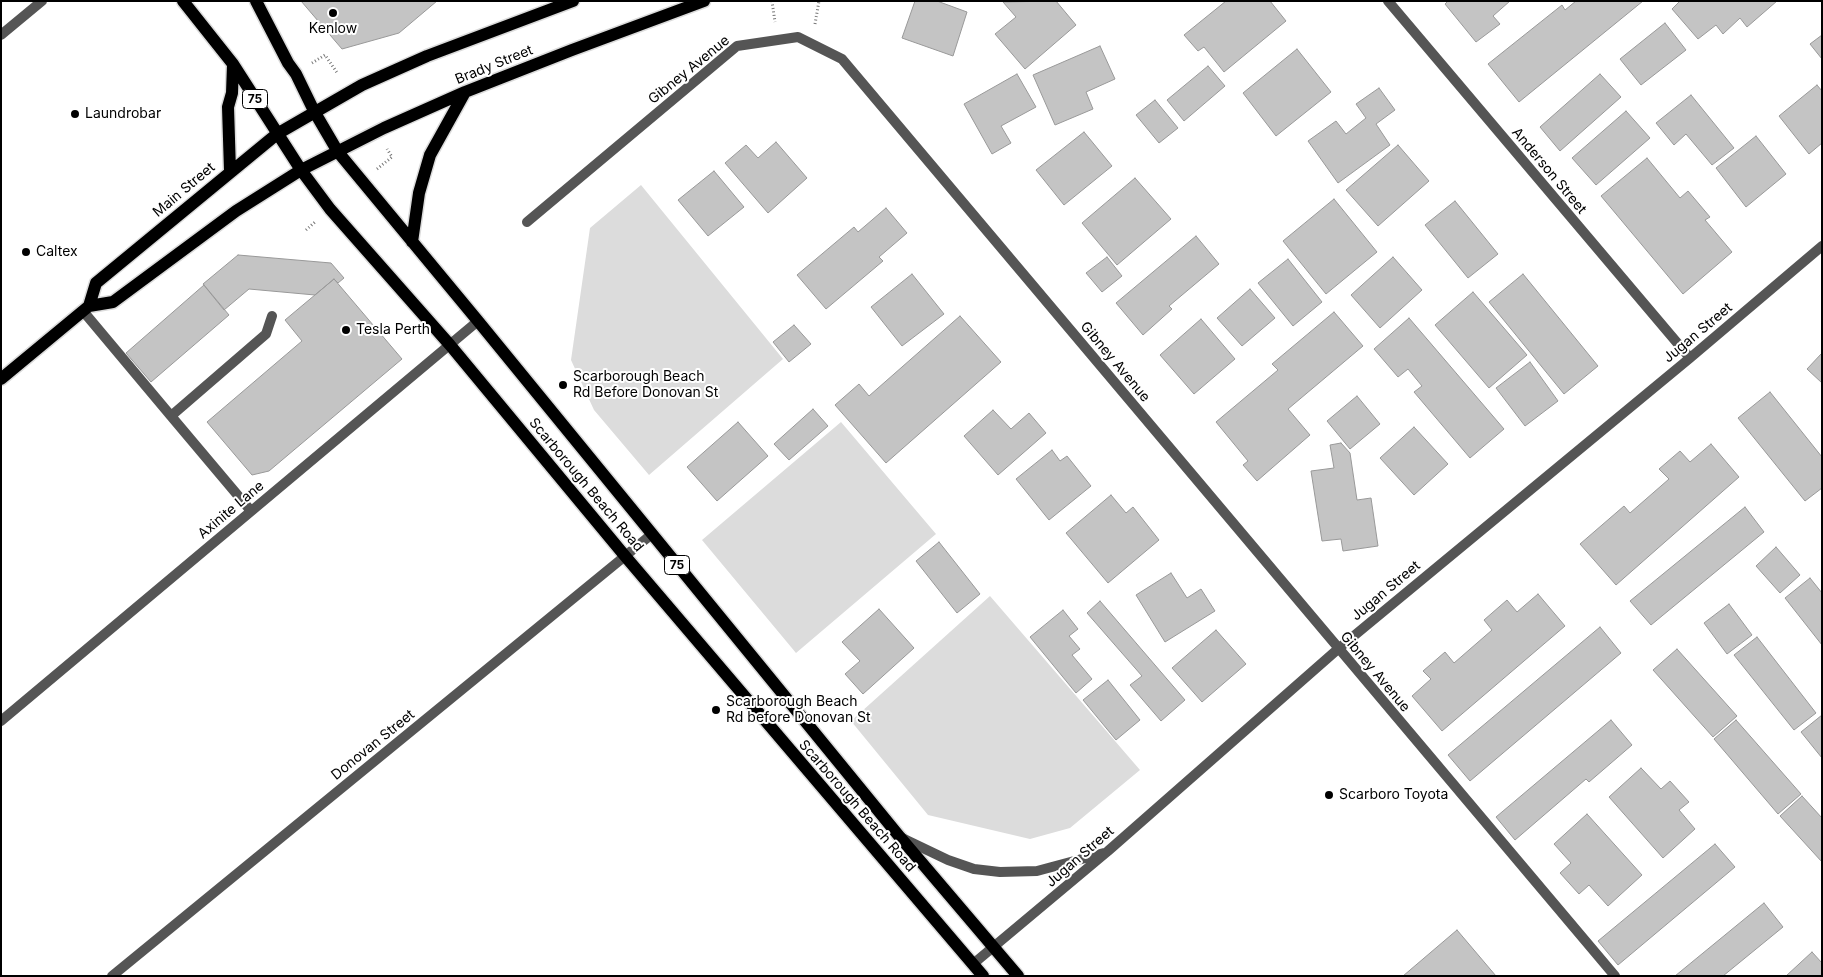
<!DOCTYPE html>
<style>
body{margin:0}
#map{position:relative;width:1823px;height:977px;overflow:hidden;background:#fff;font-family:Inter,sans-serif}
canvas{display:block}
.frame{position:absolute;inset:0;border:2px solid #000;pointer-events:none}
</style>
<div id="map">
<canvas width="1823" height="977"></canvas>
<div class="frame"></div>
</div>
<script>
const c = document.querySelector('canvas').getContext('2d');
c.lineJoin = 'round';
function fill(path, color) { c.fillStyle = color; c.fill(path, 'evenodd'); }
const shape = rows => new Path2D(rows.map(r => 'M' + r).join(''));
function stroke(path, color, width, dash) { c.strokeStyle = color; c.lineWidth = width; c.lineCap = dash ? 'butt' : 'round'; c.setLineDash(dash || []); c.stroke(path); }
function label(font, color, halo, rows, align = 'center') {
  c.font = font + ' Inter,sans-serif'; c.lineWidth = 4; c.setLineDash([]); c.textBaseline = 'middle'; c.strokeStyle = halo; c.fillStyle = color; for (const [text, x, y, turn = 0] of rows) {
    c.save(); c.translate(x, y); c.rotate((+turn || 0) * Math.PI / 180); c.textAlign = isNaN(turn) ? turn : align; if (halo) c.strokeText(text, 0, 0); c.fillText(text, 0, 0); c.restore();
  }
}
const green = shape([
 [641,185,783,359,649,475,594,410,571,360,590,228],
 [841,422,936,534,796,653,702,540],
 [990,596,1140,770,1070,828,1030,839,928,815,851,721]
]);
const building = shape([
 [301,1,437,1,399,33,342,49,301,1],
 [915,1,937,1,967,12,953,56,902,38,915,1],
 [1056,1,1076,25,1025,69,995,34,1016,17,1003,2,1056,1],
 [1226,1,1270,1,1286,21,1224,72,1204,47,1198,51,1184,35,1226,1],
 [1448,1,1510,1,1493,16,1500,24,1476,42,1445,4,1448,1],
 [1576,1,1643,1,1519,102,1488,64,1562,5,1565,10,1576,1],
 [1680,1,1777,1,1747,27,1740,18,1723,34,1716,25,1698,39,1672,9,1680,1],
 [1665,23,1686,50,1641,85,1620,59,1665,23],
 [1822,35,1822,59,1810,44,1822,35],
 [1100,46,1115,79,1086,92,1093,109,1055,125,1033,75,1100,46],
 [1297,49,1331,92,1276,136,1243,93,1297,49],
 [1208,66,1225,86,1184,121,1167,100,1208,66],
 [1017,74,1036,107,1001,126,1011,143,992,154,964,104,1017,74],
 [1600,74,1621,97,1560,151,1540,127,1600,74],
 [1817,85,1822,91,1822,143,1809,154,1779,116,1817,85],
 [1379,88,1395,110,1376,124,1390,145,1338,183,1308,141,1336,121,1346,134,1366,118,1356,104,1379,88],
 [1691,95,1734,148,1712,165,1686,134,1674,145,1656,123,1691,95],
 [1155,100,1178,128,1159,143,1136,115,1155,100],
 [1626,111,1650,138,1596,185,1572,158,1626,111],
 [1084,132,1112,166,1064,205,1036,170,1084,132],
 [1756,136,1786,174,1746,207,1716,168,1756,136],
 [776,142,807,178,768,213,725,163,746,145,758,158,776,142],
 [1398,145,1429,181,1378,226,1346,190,1398,145],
 [1647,158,1680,198,1688,191,1710,217,1705,220,1732,252,1683,294,1601,196,1647,158],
 [714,171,744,207,708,236,678,200,714,171],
 [1135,178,1171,219,1117,265,1082,223,1135,178],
 [1334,199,1377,252,1326,294,1283,241,1334,199],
 [1455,201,1498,254,1468,278,1425,225,1455,201],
 [886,208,907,233,879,257,883,261,826,309,797,275,854,227,858,232,886,208],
 [1196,236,1219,264,1169,306,1172,309,1143,335,1116,303,1196,236],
 [238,255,331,263,344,278,338,283,334,279,315,295,249,289,224,310,203,284,238,255],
 [1107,257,1122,276,1102,292,1086,273,1107,257],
 [1393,257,1422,290,1380,328,1351,295,1393,257],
 [1288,259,1322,302,1293,326,1258,283,1288,259],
 [912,274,944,314,902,346,871,307,912,274],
 [1523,274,1598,366,1564,394,1489,302,1523,274],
 [334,279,402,359,269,471,252,475,207,422,302,341,285,320,334,279],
 [204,285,229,315,151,382,126,353,204,285],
 [1250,289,1275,318,1242,346,1217,318,1250,289],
 [1473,292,1527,355,1489,388,1435,325,1473,292],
 [1334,312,1363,346,1288,409,1310,435,1257,481,1243,465,1248,461,1216,422,1278,370,1272,364,1334,312],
 [960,316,1001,362,886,463,835,405,859,384,869,396,960,316],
 [1409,318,1504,429,1470,458,1414,392,1422,386,1408,369,1398,377,1374,349,1409,318],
 [1201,319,1235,359,1194,394,1160,355,1201,319],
 [794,325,811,344,789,362,773,342,794,325],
 [1822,353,1822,383,1807,369,1822,353],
 [1530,362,1558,401,1525,426,1496,388,1530,362],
 [1770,392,1822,457,1822,488,1805,501,1738,418,1770,392],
 [1357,396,1380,424,1350,449,1327,421,1357,396],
 [813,409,828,426,789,460,774,444,813,409],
 [993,410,1011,429,1029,413,1046,433,998,475,964,436,993,410],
 [738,422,768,456,717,501,687,467,738,422],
 [1414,427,1448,464,1414,495,1380,458,1414,427],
 [1341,443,1350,453,1357,500,1371,498,1378,546,1343,551,1341,539,1322,541,1311,471,1334,468,1330,445,1341,443],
 [1711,444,1739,477,1616,585,1580,544,1624,506,1630,513,1669,479,1659,469,1680,451,1690,462,1711,444],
 [1052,450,1060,461,1067,456,1091,486,1049,520,1016,479,1052,450],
 [1111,495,1126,513,1133,507,1159,540,1108,583,1066,533,1111,495],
 [1745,507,1764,532,1651,625,1630,601,1745,507],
 [939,542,980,594,957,613,916,561,939,542],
 [1776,547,1800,575,1780,593,1756,566,1776,547],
 [1171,573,1187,598,1201,589,1215,611,1165,642,1136,595,1171,573],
 [1810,578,1822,593,1822,645,1785,598,1810,578],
 [1538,594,1565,626,1442,731,1412,696,1431,679,1423,671,1445,652,1454,663,1492,630,1484,620,1507,600,1517,612,1538,594],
 [1100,601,1185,700,1161,721,1130,685,1142,676,1087,613,1100,601],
 [1729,604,1752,635,1727,654,1704,623,1729,604],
 [879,609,914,648,863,694,845,674,860,661,842,642,879,609],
 [1063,610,1078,629,1069,636,1080,649,1072,655,1092,679,1076,693,1030,637,1063,610],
 [1600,627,1621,653,1470,781,1448,755,1600,627],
 [1216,630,1246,664,1202,702,1172,668,1216,630],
 [1757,637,1816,713,1794,730,1734,655,1757,637],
 [1677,649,1737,716,1713,737,1653,670,1677,649],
 [1108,680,1140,720,1116,740,1083,700,1108,680],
 [1822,715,1822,758,1801,732,1822,715],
 [1611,720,1632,745,1589,782,1586,779,1515,840,1496,817,1611,720],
 [1736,720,1801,794,1778,814,1714,739,1736,720],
 [1641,768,1661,789,1670,781,1689,802,1679,810,1695,829,1663,858,1609,797,1641,768],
 [1802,796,1822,818,1822,862,1780,816,1802,796],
 [1587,814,1642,875,1608,906,1589,885,1579,894,1560,873,1571,863,1554,844,1587,814],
 [1715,844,1735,867,1618,965,1598,941,1715,844],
 [1764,903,1783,927,1723,976,1675,976,1764,903],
 [1457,930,1496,976,1403,976,1457,930],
 [1812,952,1822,963,1822,976,1786,976,1812,952]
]);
const path = shape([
 [772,1,775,22],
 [815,24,819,1],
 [312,63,325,55,338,74],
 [377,169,392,157,387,149],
 [306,230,315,222]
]);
const service = shape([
 [1,35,42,1],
 [83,311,171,416,266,334,272,316],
 [171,416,251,511],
 [1,721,478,321]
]);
const minor = shape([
 [1388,1,1690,358],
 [527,222,737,46,798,37,842,59,1615,976],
 [902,838,948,860,974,869,1000,872,1037,871,1104,853],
 [973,964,1108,851,1338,649,1690,358,1822,246],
 [112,976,652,534]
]);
const primary = shape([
 [183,1,233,64,301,170,330,209,450,345,625,556,983,976],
 [256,1,288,63,296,74,314,111,338,152,478,321,899,836,1018,976],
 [230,171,228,107,232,93,233,64],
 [412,242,419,193,430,155,465,92],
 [89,306,96,283,277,134,362,85,427,56,573,1],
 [1,379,89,306,113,302,236,211,301,170,384,128,465,92,572,50,704,1]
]);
const markers = [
 [333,13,5,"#000"],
 [75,114,5,"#000"],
 [26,252,5,"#000"],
 [346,330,5,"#000"],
 [563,385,5,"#000"],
 [716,710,5,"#000"],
 [1329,795,5,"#000"]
];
const shields = [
 [255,99,25],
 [677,565,25]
];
const shieldNames = [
 ["75",255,99],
 ["75",677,565]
];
const poiNames = [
 ["Kenlow",333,29,"center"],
 ["Laundrobar",85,114],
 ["Caltex",36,252],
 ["Tesla Perth",356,330],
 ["Scarborough Beach",573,377],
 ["Rd Before Donovan St",573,393],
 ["Scarborough Beach",726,702],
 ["Rd before Donovan St",726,718],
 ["Scarboro Toyota",1339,795]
];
const streetNames = [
 ["Brady Street",494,65,-22],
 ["Gibney Avenue",689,70,-39],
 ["Anderson Street",1549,171,50],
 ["Main Street",184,190,-40],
 ["Jugan Street",1698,333,-40],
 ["Gibney Avenue",1115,362,50],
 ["Scarborough Beach Road",586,485,50],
 ["Axinite Lane",231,510,-40],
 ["Jugan Street",1386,591,-40],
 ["Gibney Avenue",1375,672,50],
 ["Donovan Street",373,745,-39],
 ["Scarborough Beach Road",857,806,49],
 ["Jugan Street",1080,857,-41]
];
fill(green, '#dcdcdc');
fill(building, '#c4c4c4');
stroke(building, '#999', 1);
stroke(primary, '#dbdbdb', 15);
stroke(path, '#777', 3, [1, 2.5]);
stroke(service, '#555', 10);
stroke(minor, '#555', 10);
stroke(primary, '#000', 12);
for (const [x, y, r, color] of markers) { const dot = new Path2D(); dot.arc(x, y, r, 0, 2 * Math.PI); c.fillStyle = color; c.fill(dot); stroke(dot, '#fff', 2); }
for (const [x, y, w] of shields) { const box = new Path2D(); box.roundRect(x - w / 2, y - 9.5, w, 19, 4); c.fillStyle = '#fff'; c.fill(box); stroke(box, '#000', 1); }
label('bold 12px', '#000', null, shieldNames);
label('14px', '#000', '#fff', poiNames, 'left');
label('14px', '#000', '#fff', streetNames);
</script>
